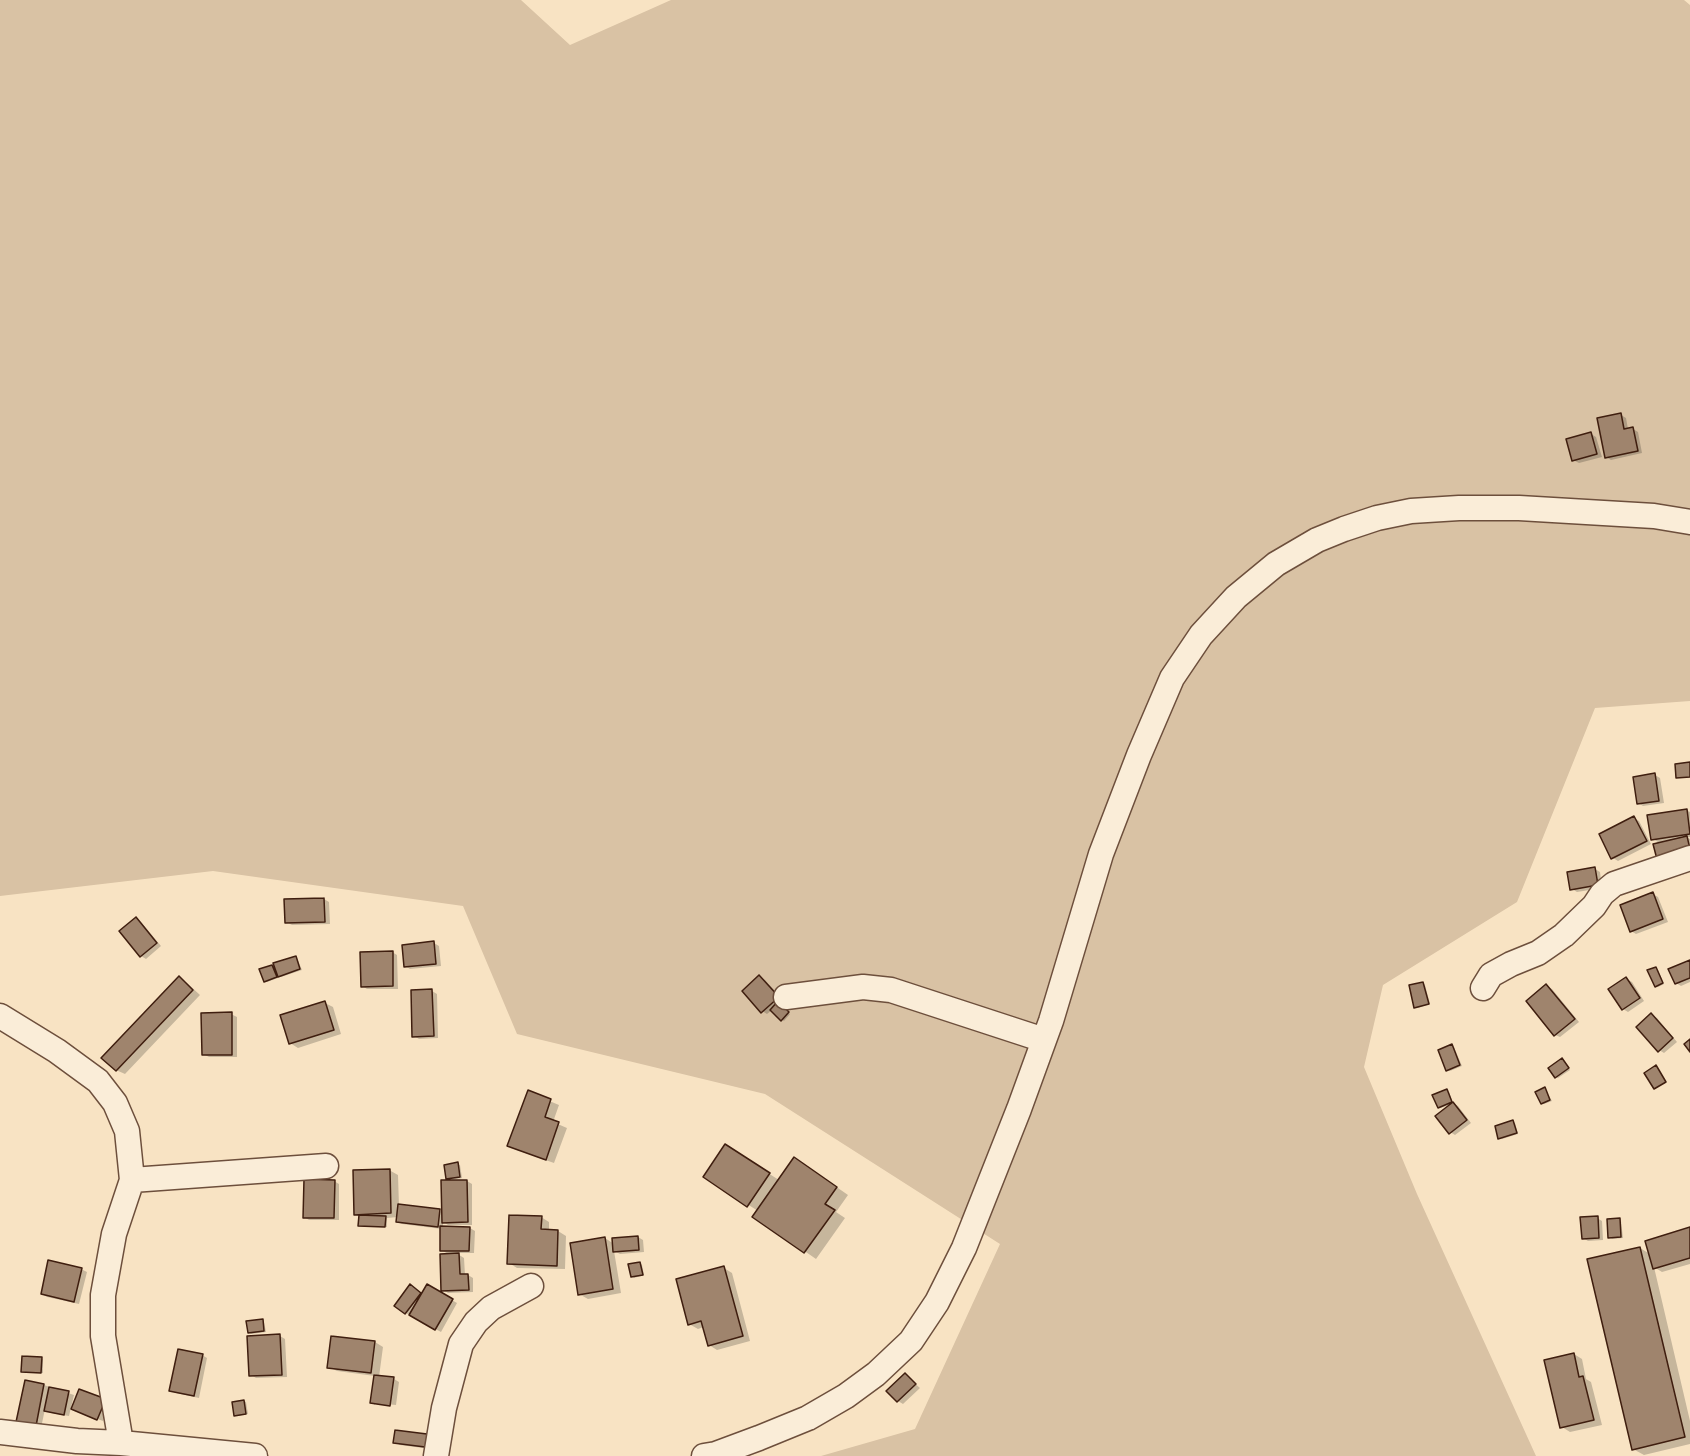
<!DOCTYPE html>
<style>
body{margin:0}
canvas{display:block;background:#f8e3c3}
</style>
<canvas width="1690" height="1456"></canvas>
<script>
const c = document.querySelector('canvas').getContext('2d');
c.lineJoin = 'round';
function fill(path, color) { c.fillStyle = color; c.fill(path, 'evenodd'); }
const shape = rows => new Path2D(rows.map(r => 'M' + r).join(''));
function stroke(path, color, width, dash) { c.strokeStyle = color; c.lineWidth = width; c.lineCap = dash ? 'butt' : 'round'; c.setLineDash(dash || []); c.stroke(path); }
const green = shape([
 [0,0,521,0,570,45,671,0,1684,0,1690,5,1690,701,1595,708,1517,902,1383,985,1364,1067,1417,1194,1536,1456,821,1456,915,1429,1000,1244,765,1094,517,1034,463,906,213,871,0,896]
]);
const shadow = shape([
 [1621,415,1626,418,1628,429,1633,429,1638,432,1642,453,1611,460,1606,457],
 [1591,434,1596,437,1602,457,1579,463,1573,460],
 [1655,775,1660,778,1664,803,1643,806,1638,803],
 [1686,810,1690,812,1690,837,1686,837,1690,839,1690,867,1661,844,1653,839],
 [1634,818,1639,821,1651,844,1618,861,1613,858],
 [1595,869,1600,872,1602,888,1577,892,1572,889],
 [1653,894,1658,897,1668,922,1636,934,1631,931],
 [324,899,329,902,330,924,292,925,286,922],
 [136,919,141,922,161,946,146,959,141,956],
 [434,943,439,946,441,966,410,969,405,966],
 [392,952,397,955,398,989,367,989,362,986],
 [295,957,297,958,302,970,281,977,277,975,278,978,267,982,265,981,272,966,277,969],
 [1690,962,1690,982,1681,986,1676,983],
 [1656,968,1658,970,1664,984,1658,987,1656,986],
 [760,977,765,980,783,1000,779,1004,790,1014,784,1021,772,1010,767,1014,762,1011],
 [179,978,187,983,200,995,125,1074,116,1070],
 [1627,979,1632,982,1644,1001,1628,1012,1623,1009],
 [1423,983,1425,985,1430,1004,1418,1008,1416,1007],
 [1547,986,1552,989,1579,1022,1560,1037,1555,1035],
 [432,991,437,994,438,1038,419,1039,414,1036],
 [325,1003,333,1007,341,1034,298,1048,290,1043],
 [231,1014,237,1017,237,1057,209,1057,203,1054],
 [1652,1015,1657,1018,1677,1042,1664,1053,1659,1050],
 [1452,1046,1454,1047,1462,1066,1450,1071,1448,1070],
 [1562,1060,1570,1070,1558,1078,1556,1077],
 [1545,1089,1552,1101,1544,1104,1542,1103],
 [1446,1091,1449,1092,1453,1103,1458,1106,1471,1123,1455,1135,1450,1132,1451,1104,1441,1108,1439,1107],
 [528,1092,559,1105,553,1122,567,1128,554,1163,517,1150,508,1145],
 [1513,1122,1515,1123,1518,1134,1502,1139,1500,1138],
 [733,1151,779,1180,805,1165,848,1195,836,1212,845,1218,816,1259,754,1216,758,1211,705,1177],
 [458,1164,460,1165,462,1178,450,1180,448,1178],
 [389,1170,398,1175,399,1206,440,1211,443,1213,467,1181,472,1184,472,1225,448,1225,443,1222,443,1227,470,1228,475,1231,474,1253,456,1253,464,1258,465,1275,468,1275,473,1278,473,1292,448,1293,443,1290,450,1255,441,1250,442,1229,402,1224,397,1222,398,1217,387,1218,387,1227,360,1225,360,1217,356,1214],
 [334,1181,339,1184,339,1220,309,1220,304,1217],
 [541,1217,549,1222,549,1231,558,1231,566,1236,565,1269,517,1268,509,1263],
 [1597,1218,1602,1221,1603,1240,1588,1241,1583,1238],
 [1619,1219,1621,1221,1623,1238,1612,1239,1610,1237],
 [1690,1229,1690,1264,1662,1272,1654,1267,1690,1421,1690,1444,1644,1455,1633,1449,1640,1248,1650,1254],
 [638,1237,643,1240,644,1252,620,1254,614,1251,621,1293,588,1299,579,1294,605,1238,614,1244],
 [640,1263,642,1265,644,1275,634,1278,632,1276],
 [724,1268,732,1273,750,1341,717,1350,709,1345,704,1327,698,1329,689,1324],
 [81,1269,87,1272,79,1304,47,1297,42,1294],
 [427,1286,457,1303,441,1332,406,1313,416,1289,422,1294],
 [262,1321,264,1322,266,1332,251,1334,249,1332],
 [280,1336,285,1339,287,1377,256,1378,251,1375],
 [332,1337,375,1342,383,1347,379,1377,394,1379,399,1382,396,1405,375,1403,375,1405,372,1403,375,1376,337,1371,329,1367],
 [1574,1354,1582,1359,1586,1379,1591,1382,1602,1425,1570,1432,1562,1427],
 [202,1355,207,1358,199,1398,176,1393,171,1390],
 [41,1358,43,1359,43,1373,25,1372],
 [905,1375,920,1388,903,1404,898,1401,889,1391],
 [44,1385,74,1395,69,1416,51,1413,45,1409,41,1428,23,1424],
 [244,1401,246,1402,248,1414,237,1416,235,1415],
 [110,1403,103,1421,78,1412],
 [396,1431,438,1450,400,1445,395,1442]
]);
const building = shape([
 [1621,413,1624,429,1633,427,1638,451,1605,458,1597,418,1621,413],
 [1591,432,1597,454,1572,461,1566,439,1591,432],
 [1690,762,1690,777,1676,778,1675,764,1690,762],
 [1655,773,1659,801,1637,804,1633,777,1655,773],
 [1687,809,1690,834,1651,840,1647,815,1687,809],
 [1634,816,1647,841,1611,859,1599,834,1634,816],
 [1687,836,1690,849,1660,871,1653,844,1687,836],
 [1595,867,1598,885,1570,890,1567,872,1595,867],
 [1653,892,1663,919,1630,932,1620,905,1653,892],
 [324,898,325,922,285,923,284,899,324,898],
 [136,917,157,943,140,957,119,931,136,917],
 [434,941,436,964,404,967,402,945,434,941],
 [393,951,393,986,361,987,360,952,393,951],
 [296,956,300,969,278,977,273,963,296,956],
 [1690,960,1690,978,1675,984,1668,969,1690,960],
 [272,965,277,977,264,982,259,969,272,965],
 [1656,967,1663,983,1655,987,1647,970,1656,967],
 [759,975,779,997,761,1013,742,991,759,975],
 [179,976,193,990,116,1071,101,1058,179,976],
 [1626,977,1640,998,1622,1010,1608,989,1626,977],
 [1423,982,1429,1004,1414,1008,1409,985,1423,982],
 [1546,984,1575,1019,1554,1036,1526,1001,1546,984],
 [432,989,434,1036,412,1037,411,990,432,989],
 [325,1001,334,1030,289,1044,280,1015,325,1001],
 [778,1001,789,1012,781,1021,770,1010,778,1001],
 [232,1012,232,1055,202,1055,201,1013,232,1012],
 [1651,1013,1673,1038,1658,1052,1636,1027,1651,1013],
 [1690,1039,1690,1052,1684,1044,1690,1039],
 [1452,1044,1460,1065,1446,1071,1438,1050,1452,1044],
 [1562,1058,1569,1068,1555,1078,1548,1068,1562,1058],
 [1656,1065,1666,1082,1654,1089,1644,1073,1656,1065],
 [1545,1087,1550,1100,1541,1104,1535,1092,1545,1087],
 [1447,1089,1452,1102,1438,1108,1432,1095,1447,1089],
 [528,1090,551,1099,545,1117,559,1122,546,1160,507,1146,528,1090],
 [1453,1102,1467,1120,1449,1134,1435,1116,1453,1102],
 [1513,1120,1517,1133,1498,1139,1495,1126,1513,1120],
 [725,1144,770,1173,747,1207,703,1177,725,1144],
 [794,1157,837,1187,825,1204,835,1210,804,1253,752,1217,794,1157],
 [458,1162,460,1177,446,1179,444,1165,458,1162],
 [390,1169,391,1213,354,1215,353,1170,390,1169],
 [304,1179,335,1180,334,1218,303,1218,304,1179],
 [441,1180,467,1180,468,1222,442,1223,441,1180],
 [398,1204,440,1209,438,1227,396,1222,398,1204],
 [359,1215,386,1216,385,1227,358,1226,359,1215],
 [509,1215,542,1216,541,1229,558,1230,557,1266,507,1264,509,1215],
 [1598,1216,1599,1238,1582,1239,1580,1217,1598,1216],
 [1620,1218,1621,1237,1608,1238,1607,1219,1620,1218],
 [440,1226,470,1227,469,1251,440,1251,440,1226],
 [1690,1227,1690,1258,1653,1269,1645,1241,1690,1227],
 [638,1236,639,1250,613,1252,612,1238,638,1236],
 [605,1237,613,1289,578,1295,570,1243,605,1237],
 [1640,1247,1685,1437,1632,1450,1587,1259,1640,1247],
 [459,1253,460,1274,468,1274,469,1290,441,1291,440,1254,459,1253],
 [48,1260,82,1268,74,1302,41,1294,48,1260],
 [640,1262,643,1275,631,1277,628,1264,640,1262],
 [724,1266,743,1336,708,1346,701,1321,688,1325,676,1279,724,1266],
 [410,1284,421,1293,405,1314,394,1306,410,1284],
 [427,1284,453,1299,435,1330,409,1315,427,1284],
 [263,1319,264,1331,248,1333,246,1321,263,1319],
 [280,1334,282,1375,249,1376,247,1336,280,1334],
 [331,1336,375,1341,371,1373,327,1368,331,1336],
 [178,1349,203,1354,194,1396,169,1391,178,1349],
 [1574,1353,1579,1377,1583,1376,1594,1420,1560,1428,1544,1360,1574,1353],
 [22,1356,42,1357,41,1373,21,1372,22,1356],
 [905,1373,916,1384,897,1402,886,1391,905,1373],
 [374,1375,394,1377,390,1406,370,1403,374,1375],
 [25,1380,44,1384,36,1426,16,1422,25,1380],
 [49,1387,69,1391,64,1415,44,1411,49,1387],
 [79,1389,106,1399,97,1420,71,1409,79,1389],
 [244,1400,246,1414,234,1416,232,1402,244,1400],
 [395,1430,435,1435,433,1448,393,1443,395,1430]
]);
const minor = shape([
 [1483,988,1491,975,1511,964,1538,953,1564,935,1594,906,1602,894,1614,884,1690,858],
 [786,997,863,987,891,990,1044,1040],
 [0,1016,57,1051,98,1081,115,1103,127,1131,132,1180,114,1234,103,1295,103,1336,121,1443],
 [132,1180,326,1166],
 [0,1432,77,1441,121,1443,255,1456],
 [436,1456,444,1408,461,1344,476,1322,491,1308,531,1286],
 [704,1456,716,1454,759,1438,808,1418,846,1396,876,1374,911,1341,937,1302,964,1248,1019,1109,1051,1021,1101,854,1139,755,1172,678,1201,635,1236,597,1276,564,1317,540,1344,529,1377,518,1411,511,1459,508,1519,508,1654,516,1690,522]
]);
fill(green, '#d9c2a4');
fill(shadow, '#0003');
fill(building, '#9f846d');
stroke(building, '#3f1e0f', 1.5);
stroke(minor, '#6d4f3c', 27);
stroke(minor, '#faedd8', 24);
</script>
